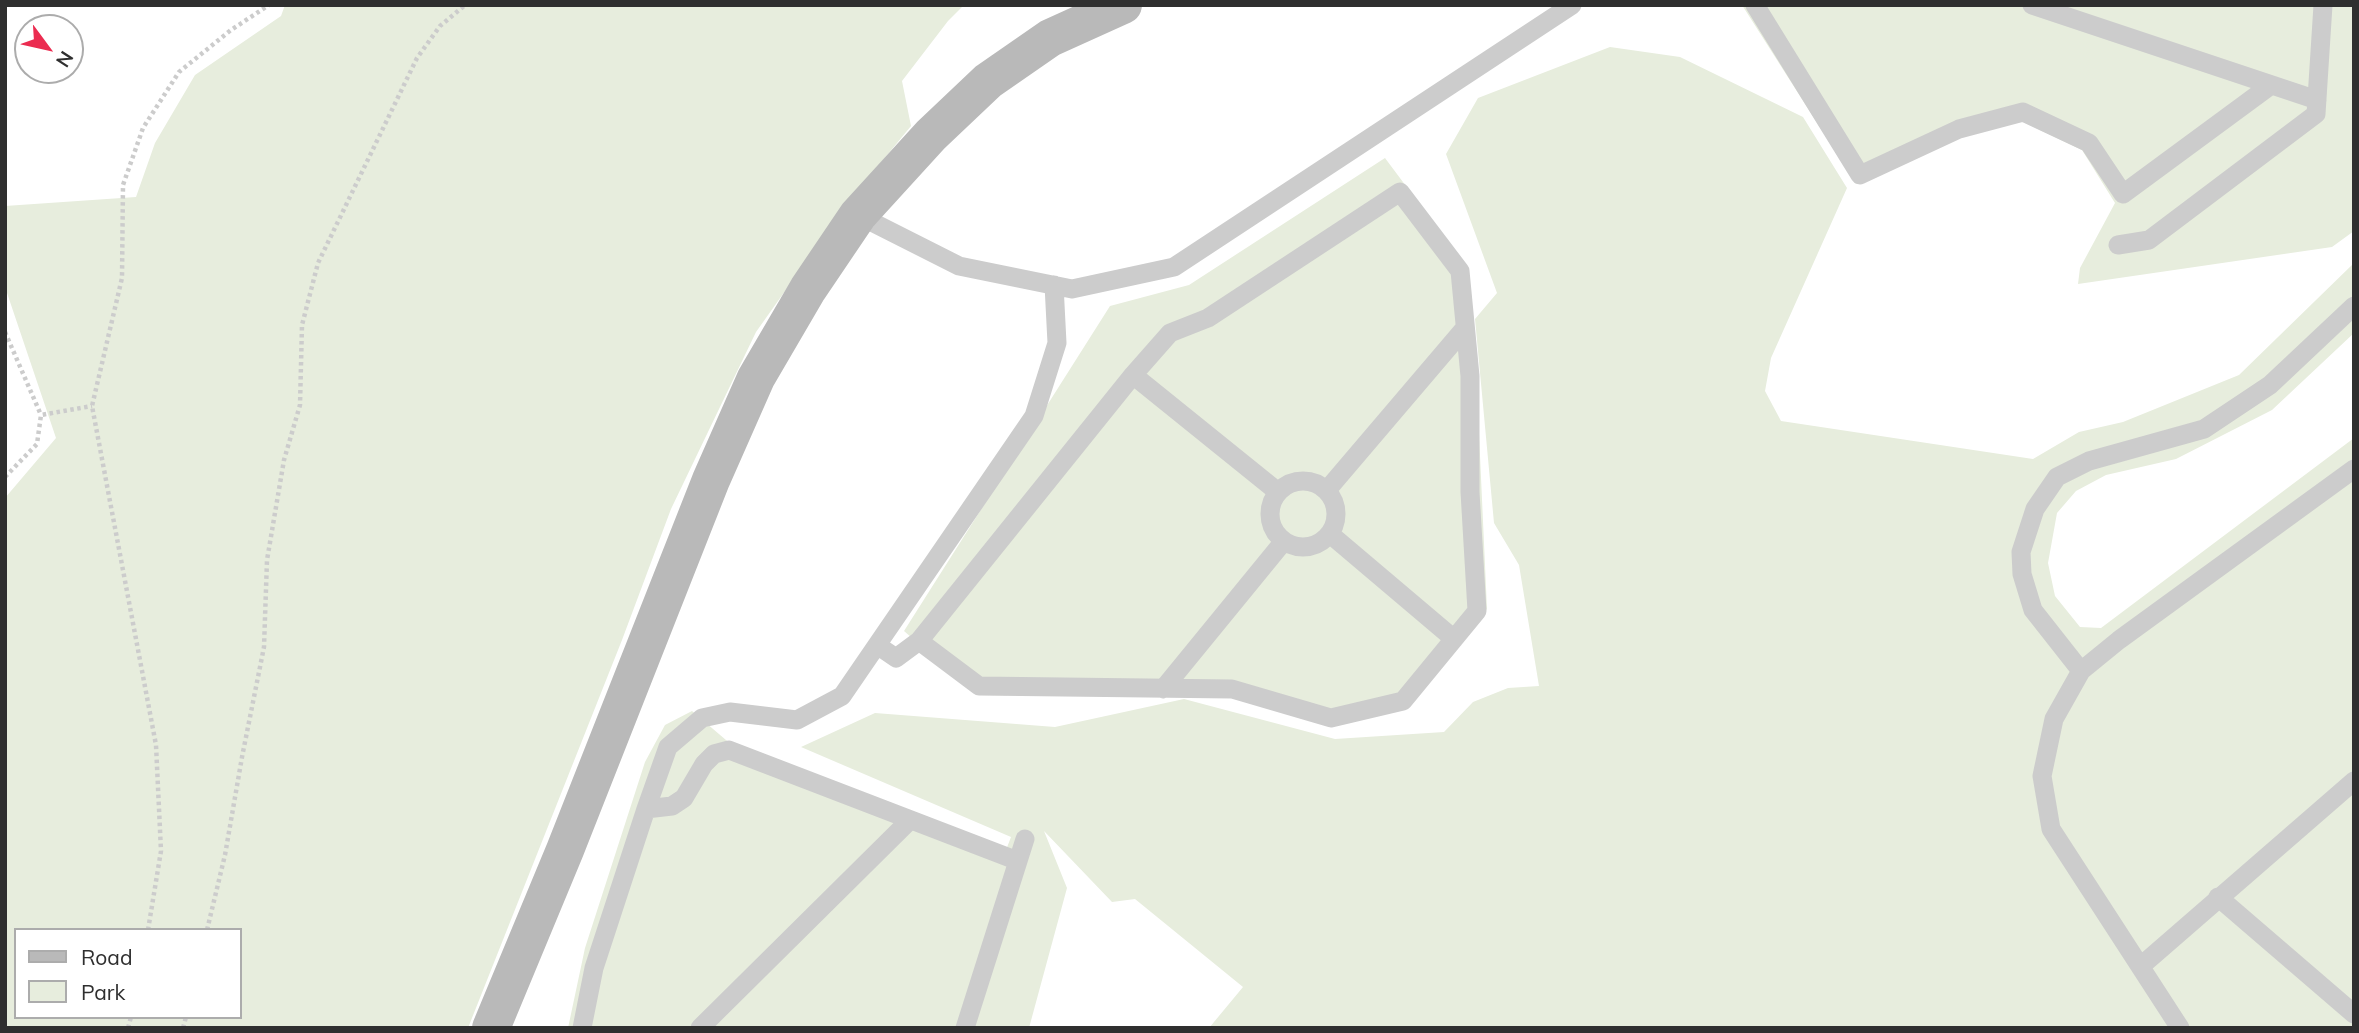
<!DOCTYPE html>
<style>
body{margin:0}
#map{position:relative;width:2359px;height:1033px;overflow:hidden;background:#fff;font-family:Mulish,sans-serif}
canvas{display:block}
.frame{position:absolute;inset:0;border:7px solid #2f2f2f;pointer-events:none}
.legend{position:absolute;left:14px;top:928px;width:228px;height:91px;box-sizing:border-box;background:#fff;border:2px solid #acacac;margin:0;padding:9px 12px;list-style:none;font-size:21px;color:#2f2f2f}
.legend li{display:flex;align-items:center;gap:14px;height:35px}
.legend b{width:35px;border:2px solid #acacac}
.north{position:absolute;left:14px;top:14px;width:70px;height:70px;box-sizing:border-box;background:#fff;border:2px solid #acacac;border-radius:50%;rotate:123deg;font-size:19px;font-weight:700;line-height:28px;text-align:center;color:#2f2f2f}
.north::after{content:'';display:block;margin:auto;width:24px;height:32px;background:#eb2c50;clip-path:polygon(50% 0,100% 100%,50% 72%,0 100%)}
</style>
<div id="map">
<canvas width="2359" height="1033"></canvas>
<div class="frame"></div>
<ul class="legend">
<li><b style="height:9px;background:#b9b9b9"></b>Road</li>
<li><b style="height:19px;background:#e7eddd"></b>Park</li>
</ul>
<div class="north">N</div>
</div>
<script>
const c = document.querySelector('canvas').getContext('2d');
c.lineJoin = 'round';
function fill(path, color) { c.fillStyle = color; c.fill(path, 'evenodd'); }
const shape = rows => new Path2D(rows.map(r => 'M' + r).join(''));
function stroke(path, color, width, dash) { c.strokeStyle = color; c.lineWidth = width; c.lineCap = dash ? 'butt' : 'round'; c.setLineDash(dash || []); c.stroke(path); }
const green = shape([
 [285,5,964,5,948,21,902,81,911,126,846,205,756,332,671,509,622,640,468,1028,5,1028,5,498,56,438,5,287,5,206,136,197,155,143,195,75,281,16],
 [16,930,240,930,240,1017,16,1017],
 [1742,5,2354,5,2354,231,2332,247,2078,284,2080,268,2115,203,2082,150,2019,120,1975,128,1856,184],
 [1610,47,1680,57,1803,117,1847,188,1771,358,1765,391,1781,421,2033,459,2079,432,2123,422,2239,375,2354,263,2354,333,2272,410,2176,459,2106,475,2076,491,2057,513,2048,563,2055,596,2080,627,2101,628,2354,438,2354,1028,1209,1028,1243,987,1135,899,1112,902,1044,831,1067,888,1029,1028,568,1028,585,948,645,762,665,725,692,711,733,746,1006,850,1011,837,801,747,875,713,1055,727,1184,699,1335,739,1444,732,1473,702,1508,688,1539,686,1519,565,1494,523,1475,319,1497,293,1446,154,1478,98],
 [1385,158,1465,265,1476,368,1487,609,1400,709,1328,726,1229,696,977,695,904,631,1110,306,1189,285]
]);
const path = shape([
 [5,332,41,415],
 [5,477,37,444,41,415,92,406],
 [148,930,161,851,156,745,92,406,122,278,123,185,143,128,179,72,231,30,269,5],
 [207,930,225,855,242,757,264,647,267,560,284,460,300,405,302,325,318,263,417,58,440,26,465,5],
 [128,1028,131,1017],
 [183,1028,186,1017]
]);
const lane = shape([
 [1755,5,1860,175,1959,129,2023,112,2089,143,2123,194,2271,85],
 [2032,5,2317,100],
 [858,215,959,266,1072,289,1174,267,1572,5],
 [2118,245,2149,240,2316,114,2323,5],
 '1270 514a33 33 0 1 1 66 0a33 33 0 1 1-66 0Z',
 [1327,490,1465,328],
 [1330,534,1454,639],
 [919,641,979,686,1232,689,1331,718,1403,701,1477,611,1470,492,1470,376,1460,271,1400,192,1208,318,1170,333,1133,375],
 [877,645,896,658,919,641,1133,375,1278,492],
 [2081,671,2033,610,2022,574,2021,552,2035,509,2057,477,2089,461,2204,429,2270,385,2354,306],
 [1163,689,1284,541],
 [646,809,672,806,684,798,704,764,714,754,729,750,1018,861],
 [2218,897,2354,1014],
 [2141,966,2354,781],
 [582,1028,594,968,646,809,668,747,702,718,730,712,797,720,842,696,1034,416,1057,343,1054,285],
 [700,1028,910,820],
 [965,1028,1025,839],
 [2180,1028,2051,829,2042,776,2054,719,2081,671,2119,640,2354,469]
]);
const secondary = shape([
 [491,1028,565,850,711,480,756,378,808,289,858,215,931,135,988,81,1050,38,1123,5]
]);
fill(green, '#e7eddd');
stroke(path, '#ccc', 4.5, [3.5, 3.5]);
stroke(lane, '#ccc', 19);
stroke(secondary, '#b9b9b9', 38);
</script>
